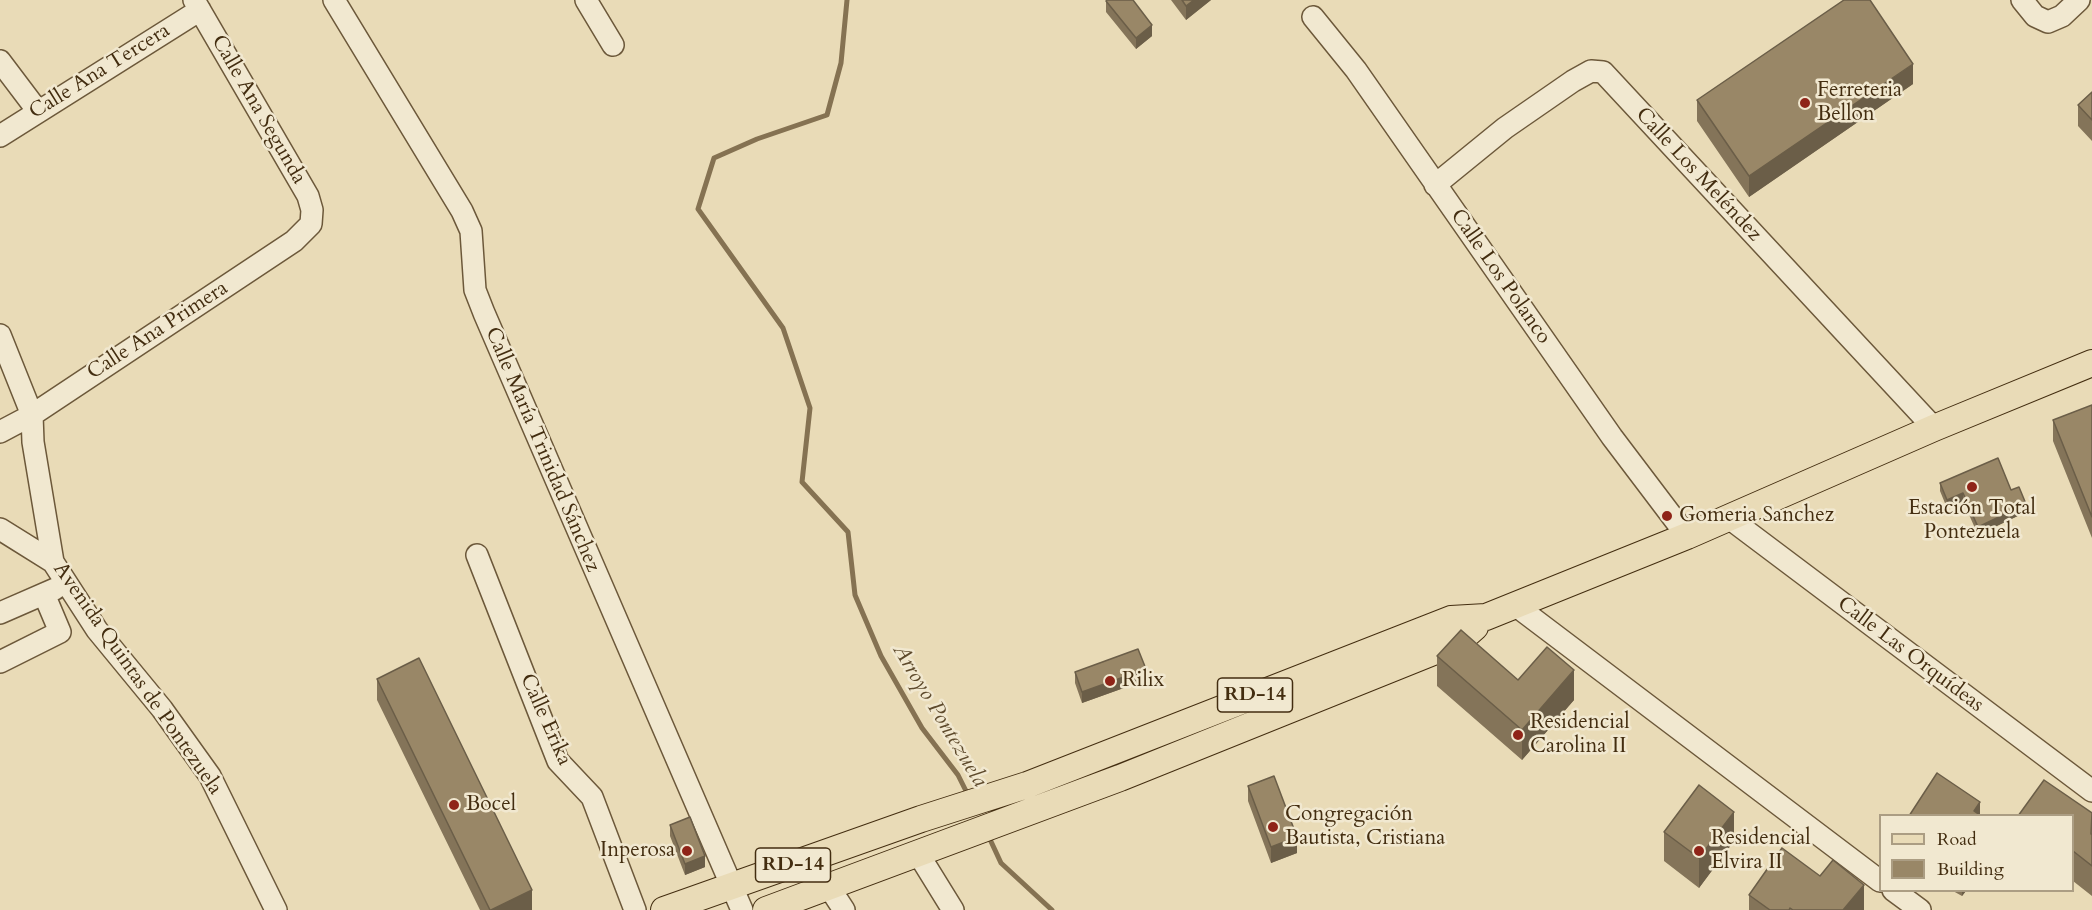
<!DOCTYPE html>
<meta charset="utf-8">
<style>
body{margin:0}
#map{position:relative;width:2092px;height:910px;overflow:hidden;background:#e9dbb7;font-family:Cardo,serif}
canvas{display:block}
.legend{position:absolute;left:1879px;top:814px;width:195px;height:78px;box-sizing:border-box;background:#f1e8d0;border:2px solid #ab9d83;margin:0;padding:8px 10px;list-style:none;font-size:18px;color:#432d10}
.legend li{display:flex;align-items:center;gap:12px;height:30px}
.legend b{width:30px;border:2px solid #ab9d83}
</style>
<div id="map">
<canvas width="2092" height="910"></canvas>
<ul class="legend">
<li><b style="height:8px;background:#e9dbb7"></b>Road</li>
<li><b style="height:16px;background:#998767"></b>Building</li>
</ul>
</div>
<script>
const c = document.querySelector('canvas').getContext('2d');
c.lineJoin = 'round';
const shape = rows => new Path2D(rows.map(r => 'M' + r).join(''));
function stroke(path, color, width, dash) { c.strokeStyle = color; c.lineWidth = width; c.lineCap = dash ? 'butt' : 'round'; c.setLineDash(dash || []); c.stroke(path); }
function fill(path, color) { c.fillStyle = color; c.fill(path, 'evenodd'); }
function label(font, color, halo, rows, align = 'center') {
  c.font = font + ' Cardo,serif'; c.lineWidth = 5; c.setLineDash([]); c.textBaseline = 'middle'; c.strokeStyle = halo; c.fillStyle = color; for (const [text, x, y, turn = 0] of rows) {
    c.save(); c.translate(x, y); c.rotate((+turn || 0) * Math.PI / 180); c.textAlign = isNaN(turn) ? turn : align; if (halo) c.strokeText(text, 0, 0); c.fillText(text, 0, 0); c.restore();
  }
}
const stream = shape([
 [847,0,841,63,827,115,757,139,714,158,698,209,783,328,810,408,802,482,848,532,855,595,881,656,922,728,958,775,969,797],
 [988,835,1001,863,1052,910]
]);
const minor = shape([
 [334,0,462,211,471,231,475,290,484,313,742,910],
 [586,0,613,45],
 [2022,0,2035,16,2048,22,2062,16,2079,0],
 [1313,17,1356,70,1612,437,1687,536],
 [0,61,37,110],
 [0,136,200,10],
 [1435,185,1505,128,1573,81,1591,71,1603,72,1934,428],
 [0,335,32,415,33,442,53,562,97,630,162,709,210,776,276,910],
 [0,432,32,415,294,241,311,224,312,210,308,196,194,0],
 [1729,518,2092,791],
 [0,529,53,562],
 [477,555,558,761,592,797,635,910],
 [1515,605,1880,881],
 [0,613,55,589],
 [0,662,60,632,44,594],
 [919,855,953,910],
 [829,887,844,910],
 [1893,890,1920,910]
]);
const major = shape([
 [664,910,921,819,1027,785,1451,619,1486,617,1687,536,1934,428,2092,363],
 [766,910,1120,778,1458,642,1475,627]
]);
const wall = shape([
 [1171,0,1211,0,1186,20],
 [1106,1,1152,36,1136,49,1106,12],
 [1913,84,1749,197,1697,121,1697,100],
 [2092,92,2092,141,2078,126,2078,105],
 [2092,405,2092,538,2053,441,2053,420],
 [1940,483,2011,490,2026,512,1978,535,1963,501,1947,508,1940,491],
 [1437,656,1518,680,1574,700,1522,760,1437,686],
 [1075,672,1146,680,1082,703,1075,683],
 [377,679,532,910,480,910,377,700],
 [1248,786,1297,853,1271,863,1248,801],
 [2092,813,2092,896,2073,881,2073,816],
 [670,825,705,867,685,875,670,836],
 [1664,832,1734,841,1699,888,1664,861],
 [1953,891,1966,891,1962,896],
 [1749,895,1864,910,1749,910]
]);
const shadedWall = shape([
 [1194,0,1211,0,1186,20,1186,6],
 [1152,25,1152,36,1136,49,1136,38],
 [1913,64,1913,84,1749,197,1749,176],
 [1963,493,1963,501,1947,508,1947,500],
 [2026,504,2026,512,1978,535,1978,527],
 [1146,669,1146,680,1082,703,1082,692],
 [1574,670,1574,700,1522,760,1522,730],
 [1980,802,1980,816,1974,811],
 [1734,812,1734,841,1699,888,1699,858],
 [1297,837,1297,853,1271,863,1271,847],
 [705,856,705,867,685,875,685,864],
 [1864,885,1864,910,1843,910],
 [532,890,532,910,491,910],
 [1962,891,1966,891,1962,896]
]);
const building = shape([
 [1107,0,1133,0,1152,25,1136,38,1106,1,1107,0],
 [1182,0,1194,0,1186,6,1182,0],
 [1844,0,1870,0,1913,64,1749,176,1697,100,1844,0],
 [2092,92,2092,120,2078,105,2092,92],
 [2092,405,2092,517,2053,420,2092,405],
 [1998,458,2011,490,2019,487,2026,504,1978,527,1963,493,1947,500,1940,483,1998,458],
 [1461,630,1518,680,1547,647,1574,670,1522,730,1437,656,1461,630],
 [1138,649,1146,669,1082,692,1075,672,1138,649],
 [419,658,532,890,491,910,490,910,377,679,419,658],
 [1937,773,1980,802,1974,811,1981,816,1909,816,1937,773],
 [1274,776,1297,837,1271,847,1248,786,1274,776],
 [2044,780,2092,813,2091,834,2092,834,2092,866,2073,851,2073,816,2018,816,2044,780],
 [1699,785,1734,812,1699,858,1664,832,1699,785],
 [690,817,705,856,685,864,670,825,690,817],
 [1782,848,1820,876,1833,860,1864,885,1843,910,1793,910,1790,908,1789,910,1770,910,1749,895,1782,848]
]);
const markers = [
 [1805,103,6,"#8f2418"],
 [1972,487,6,"#8f2418"],
 [1667,516,6,"#8f2418"],
 [1110,681,6,"#8f2418"],
 [1518,735,6,"#8f2418"],
 [454,805,6,"#8f2418"],
 [1273,827,6,"#8f2418"],
 [687,851,6,"#8f2418"],
 [1699,851,6,"#8f2418"]
];
const shields = [
 [1255,695,75],
 [793,865,75]
];
const shieldNames = [
 ["RD-14",1255,695],
 ["RD-14",793,865]
];
const streetNames = [
 ["Calle Ana Tercera",100,72,-32],
 ["Calle Ana Segunda",258,110,60],
 ["Calle Los Meléndez",1698,175,47],
 ["Calle Los Polanco",1500,277,55],
 ["Calle Ana Primera",158,331,-33],
 ["Calle María Trinidad Sánchez",542,450,67],
 ["Calle Las Orquídeas",1910,655,37],
 ["Avenida Quintas de Pontezuela",137,679,55],
 ["Calle Erika",545,720,66]
];
const poiNames = [
 ["Ferreteria",1817,91],
 ["Bellon",1817,115],
 ["Estación Total",1972,509,"center"],
 ["Pontezuela",1972,533,"center"],
 ["Gomeria Sanchez",1679,516],
 ["Rilix",1122,681],
 ["Residencial",1530,723],
 ["Carolina II",1530,747],
 ["Bocel",466,805],
 ["Congregación",1285,815],
 ["Bautista, Cristiana",1285,839],
 ["Residencial",1711,839],
 ["Elvira II",1711,863],
 ["Inperosa",675,851,"right"]
];
const waterNames = [
 ["Arroyo Pontezuela",939,716,59]
];
stroke(stream, '#857252', 5);
stroke(minor, '#6c583a', 24);
stroke(major, '#432d10', 28);
stroke(minor, '#f1e8d0', 21);
stroke(major, '#e9dbb7', 26);
fill(wall, '#847459');
fill(shadedWall, '#6b5e48');
fill(building, '#998767');
stroke(building, '#6b5e48', 1.5);
for (const [x, y, r, color] of markers) { const dot = new Path2D(); dot.arc(x, y, r, 0, 2 * Math.PI); c.fillStyle = color; c.fill(dot); stroke(dot, '#f1e8d0', 2); }
for (const [x, y, w] of shields) { const box = new Path2D(); box.roundRect(x - w / 2, y - 17, w, 34, 4.5); c.fillStyle = '#f1e8d0'; c.fill(box); stroke(box, '#432d10', 1.5); }
label('bold 20px', '#432d10', null, shieldNames);
label('21px', '#432d10', '#f1e8d0', streetNames);
label('21px', '#432d10', '#f1e8d0', poiNames, 'left');
label('italic 22px', '#5e4a2c', '#f1e8d0', waterNames);
</script>
